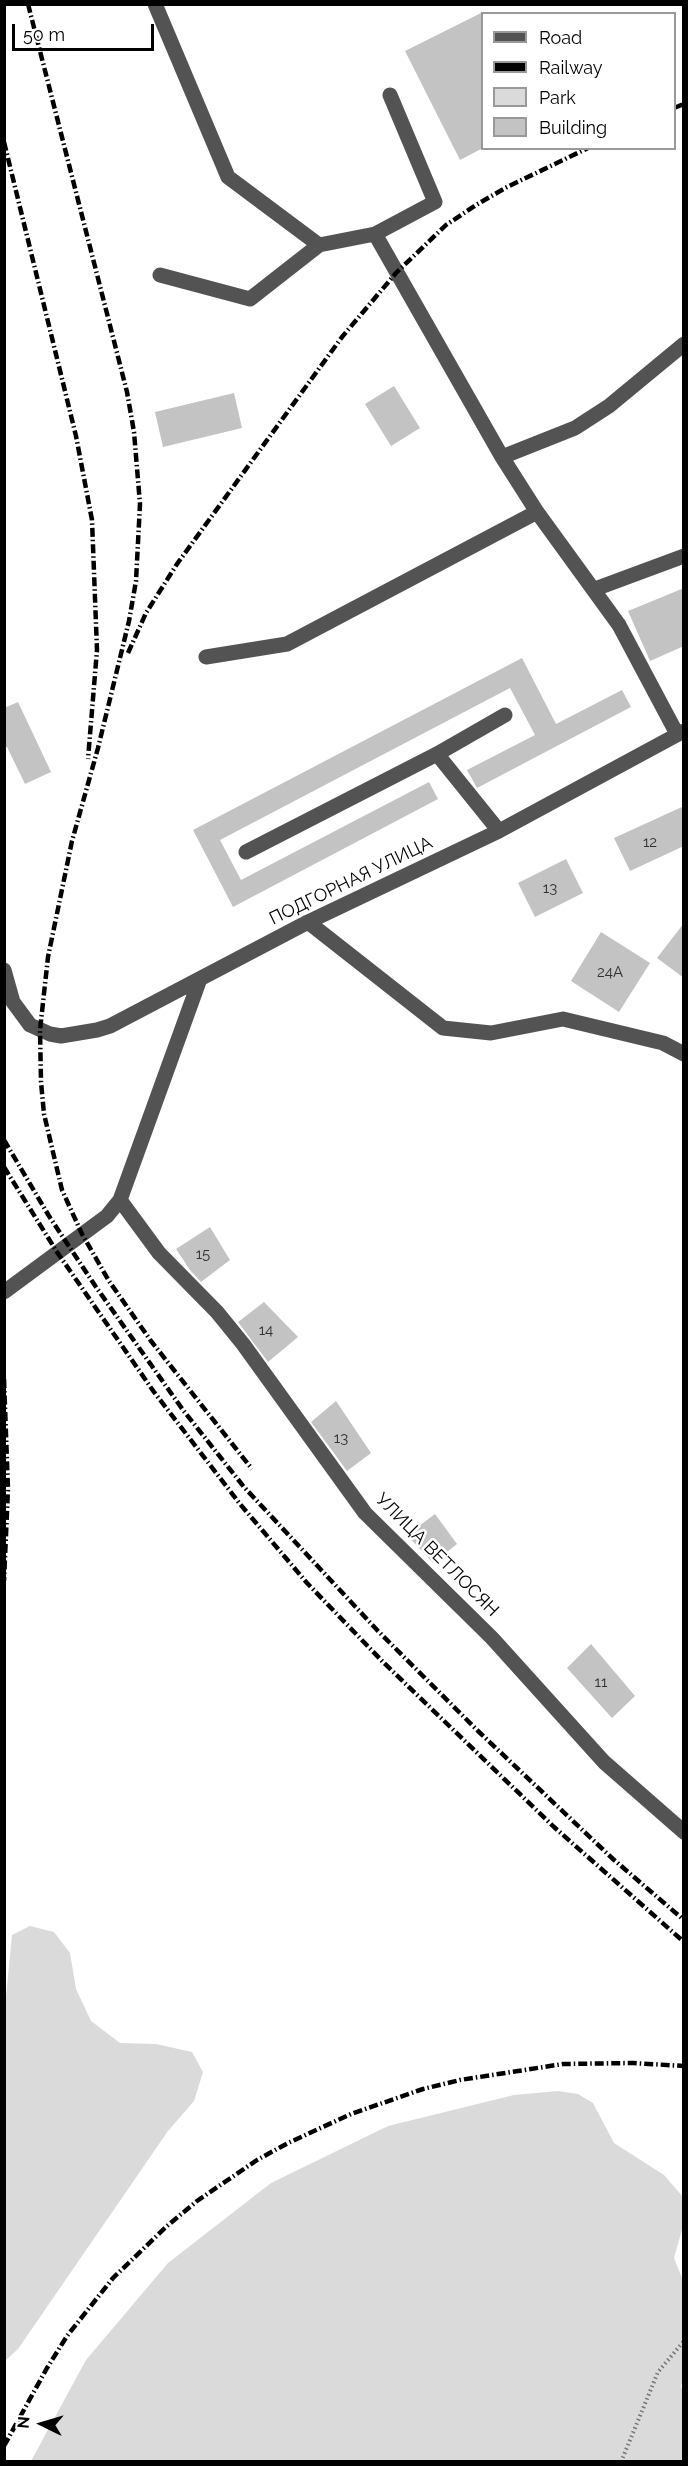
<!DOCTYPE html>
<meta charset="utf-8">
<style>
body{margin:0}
#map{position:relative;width:688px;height:2466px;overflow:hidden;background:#fff;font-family:Raleway,sans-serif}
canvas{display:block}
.frame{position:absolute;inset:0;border:6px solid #000;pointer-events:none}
.legend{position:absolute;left:481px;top:12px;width:195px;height:138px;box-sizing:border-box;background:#fff;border:2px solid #999;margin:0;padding:8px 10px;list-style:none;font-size:18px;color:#000}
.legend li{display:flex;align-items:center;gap:12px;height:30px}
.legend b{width:30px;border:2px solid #999}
.north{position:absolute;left:12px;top:2394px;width:60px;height:60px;-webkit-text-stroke:4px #fff;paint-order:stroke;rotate:275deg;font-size:16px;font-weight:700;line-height:24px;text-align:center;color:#000}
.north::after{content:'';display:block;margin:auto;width:21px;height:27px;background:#000;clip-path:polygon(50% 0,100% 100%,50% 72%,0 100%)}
.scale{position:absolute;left:12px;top:24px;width:142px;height:27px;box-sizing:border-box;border:3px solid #000;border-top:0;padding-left:8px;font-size:18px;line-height:21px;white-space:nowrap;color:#000;-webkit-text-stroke:4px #fff;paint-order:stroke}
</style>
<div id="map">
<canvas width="688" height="2466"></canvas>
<div class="frame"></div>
<ul class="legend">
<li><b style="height:8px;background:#535353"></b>Road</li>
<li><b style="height:8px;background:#000"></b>Railway</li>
<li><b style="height:16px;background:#dadada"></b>Park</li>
<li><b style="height:16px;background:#c3c3c3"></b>Building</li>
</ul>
<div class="north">N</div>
<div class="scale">50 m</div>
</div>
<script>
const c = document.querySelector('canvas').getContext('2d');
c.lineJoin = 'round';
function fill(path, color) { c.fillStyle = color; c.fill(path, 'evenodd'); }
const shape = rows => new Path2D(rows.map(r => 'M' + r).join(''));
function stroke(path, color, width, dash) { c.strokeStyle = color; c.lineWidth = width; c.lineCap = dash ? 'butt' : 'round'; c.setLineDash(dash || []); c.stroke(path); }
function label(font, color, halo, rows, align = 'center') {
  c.font = font + ' Raleway,sans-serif'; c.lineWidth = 5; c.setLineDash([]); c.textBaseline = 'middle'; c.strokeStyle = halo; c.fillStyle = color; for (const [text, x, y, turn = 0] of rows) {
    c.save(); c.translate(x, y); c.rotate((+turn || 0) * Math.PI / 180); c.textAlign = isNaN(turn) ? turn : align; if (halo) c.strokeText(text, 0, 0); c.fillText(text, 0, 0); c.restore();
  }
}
const green = shape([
 [30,1926,54,1932,70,1953,76,1989,91,2021,120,2043,156,2044,192,2052,203,2072,194,2101,168,2131,18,2349,5,2361,5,2007,12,1935],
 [558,2091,578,2094,593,2103,614,2143,664,2175,683,2197,683,2226,674,2258,684,2283,684,2373,681,2387,684,2393,683,2461,31,2461,86,2360,168,2263,271,2183,388,2126,514,2095]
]);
const building = shape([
 [483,12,483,148,460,160,405,51],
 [394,386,420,428,391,446,365,404],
 [234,393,242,428,163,447,155,412],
 [684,588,684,646,650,661,628,611],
 [522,658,556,724,622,690,631,707,477,788,467,770,535,735,510,688,220,840,241,880,429,782,438,799,233,907,193,830],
 [18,702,51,772,25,784,7,747,4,747,4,708],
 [684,806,684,846,630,871,614,838],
 [566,859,583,893,535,917,518,883],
 [684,923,684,978,657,958],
 [601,932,650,963,619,1012,571,981],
 [210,1227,230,1260,201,1282,190,1270,176,1249],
 [264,1302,298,1337,268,1362,238,1322],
 [336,1401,371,1453,347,1471,311,1422],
 [435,1514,457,1544,433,1563,407,1535],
 [591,1644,635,1696,612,1718,567,1668]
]);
const path = shape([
 [621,2462,658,2372,684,2341]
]);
const minor = shape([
 [155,4,228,177,319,245,375,234,435,202,390,95],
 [375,234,502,457,537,512,619,625,677,734],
 [160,275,250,299,319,245],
 [502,457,575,428,609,406,684,344],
 [595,589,684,556],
 [206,657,287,644,537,512],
 [437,754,499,831],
 [246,852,437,754,505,715],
 [308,922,443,1028,491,1033,563,1019,663,1043,684,1054],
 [4,970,13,1002,30,1025,50,1034,61,1036,97,1030,110,1026,308,922,499,831,684,731],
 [120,1200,159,1253,217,1312,243,1344,365,1513,492,1638,604,1762,684,1832],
 [4,1292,107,1216,120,1200,200,979]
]);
const rail = shape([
 [28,4,127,392,134,432,140,504,136,581,129,621,98,748,72,841,48,957,40,1030,41,1082,44,1114,62,1190,82,1234,109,1281,151,1341,252,1469],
 [674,108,684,104],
 [4,142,76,436,92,520,97,650,88,759],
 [128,653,146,613,177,564,342,337,396,273,446,225,476,205,507,187,588,148],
 [4,1140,49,1216,96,1287,183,1410,244,1487,378,1631,478,1731,613,1859,684,1920],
 [4,1167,57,1252,154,1392,240,1504,307,1583,384,1663,554,1827,684,1942],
 [4,1379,8,1489,4,1581],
 [4,2446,47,2368,67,2336,113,2278,167,2226,197,2201,257,2160,288,2143,351,2114,423,2089,460,2080,563,2064,633,2063,684,2066]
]);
const numberNames = [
 ["12",650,842],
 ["13",550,888],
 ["24А",610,972],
 ["15",203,1254],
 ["14",266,1330],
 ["13",341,1438],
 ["11",601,1682]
];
const streetNames = [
 ["ПОДГОРНАЯ УЛИЦА",351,881,-26],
 ["УЛИЦА ВЕТЛОСЯН",437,1555,45]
];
fill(green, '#dadada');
fill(building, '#c3c3c3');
stroke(path, '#757575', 4, [1.5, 3]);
stroke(minor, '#535353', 15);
stroke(rail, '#000', 4.5, [9, 3, 1.5, 3]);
label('15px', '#313131', null, numberNames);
label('18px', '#000', '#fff', streetNames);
</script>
